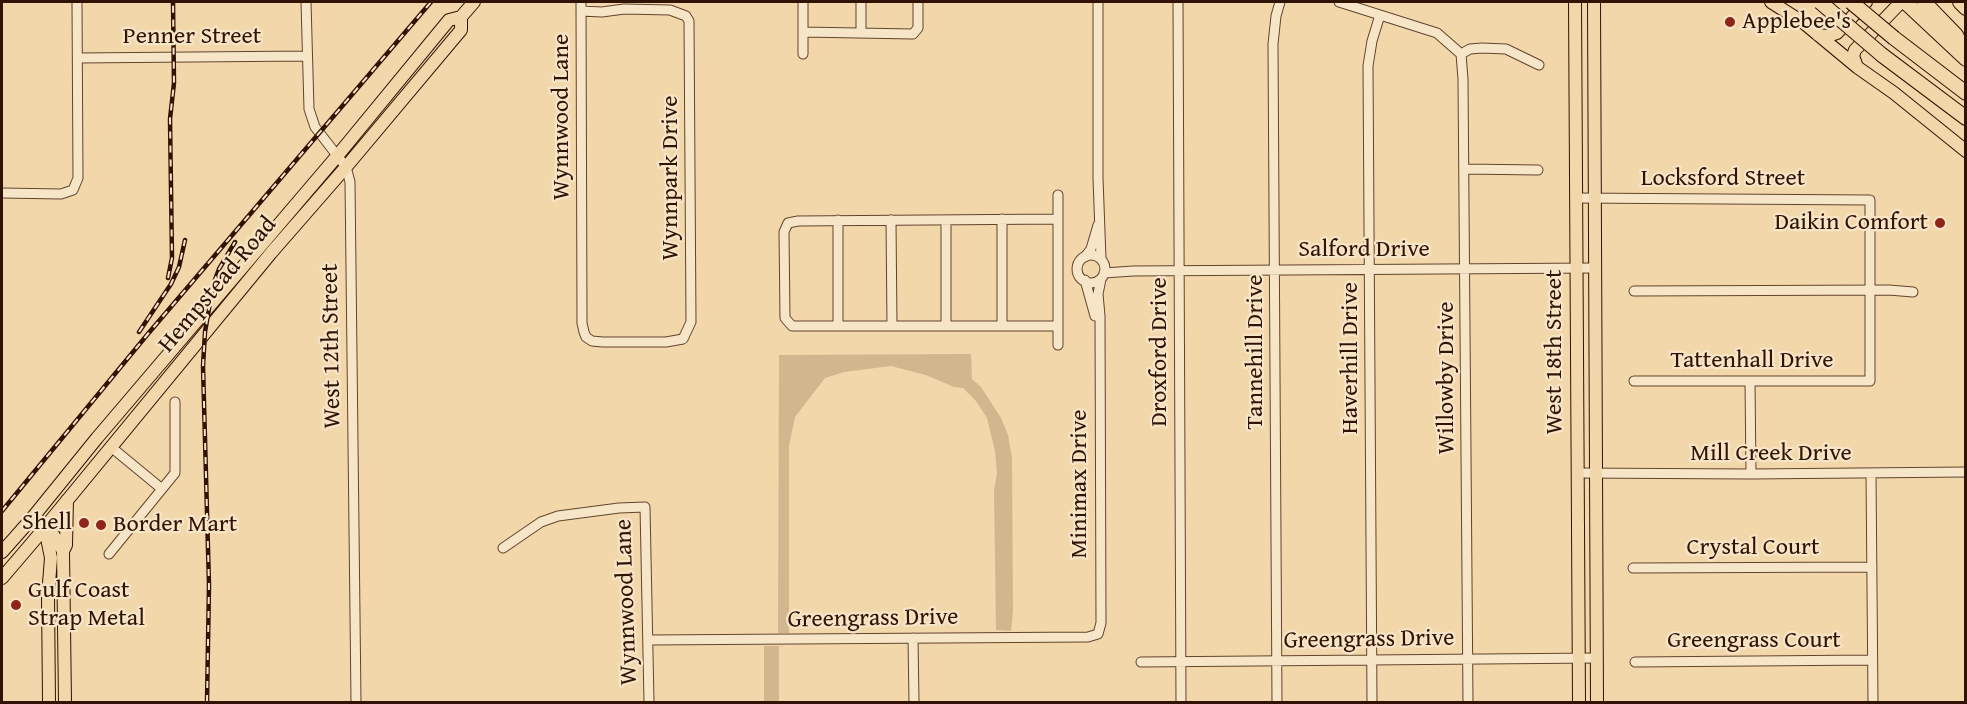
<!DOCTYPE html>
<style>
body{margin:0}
#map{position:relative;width:1967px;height:704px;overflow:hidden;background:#f2d7aa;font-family:"Gentium Book Plus",serif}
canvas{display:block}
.frame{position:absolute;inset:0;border:3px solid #311303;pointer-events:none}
</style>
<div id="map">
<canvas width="1967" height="704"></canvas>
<div class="frame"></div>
</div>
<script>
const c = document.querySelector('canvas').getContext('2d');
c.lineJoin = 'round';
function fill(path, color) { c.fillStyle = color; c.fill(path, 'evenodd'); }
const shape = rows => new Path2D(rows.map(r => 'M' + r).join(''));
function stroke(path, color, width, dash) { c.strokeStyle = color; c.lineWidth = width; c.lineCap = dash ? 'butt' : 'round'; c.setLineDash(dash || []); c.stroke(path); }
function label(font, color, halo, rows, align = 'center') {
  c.font = font + ' "Gentium Book Plus",serif'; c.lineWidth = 4.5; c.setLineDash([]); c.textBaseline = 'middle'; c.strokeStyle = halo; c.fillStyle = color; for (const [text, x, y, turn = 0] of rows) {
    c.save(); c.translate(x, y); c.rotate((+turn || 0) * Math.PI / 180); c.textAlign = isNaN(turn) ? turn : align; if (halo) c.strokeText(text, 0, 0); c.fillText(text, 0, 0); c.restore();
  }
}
const green = shape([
 [971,354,972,379,981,387,1001,418,1008,435,1012,458,1013,611,1011,631,996,630,994,491,997,473,995,451,987,418,976,401,963,388,954,387,926,375,891,366,844,372,825,378,795,417,789,446,789,633,778,633,779,355],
 [764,646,779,646,779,702,764,702]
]);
const minor = shape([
 [306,2,309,109,315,127,346,167,350,182,356,702],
 [581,2,582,323,584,332,586,337,592,341,603,342,666,342,683,339,691,322,689,21,686,16,670,10,624,9,602,12,581,11],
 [803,2,803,32,913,34,918,28,918,2],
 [861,2,861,33],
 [1098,2,1098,178,1101,259],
 [1178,2,1181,702],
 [1339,2,1437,33,1461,54],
 [803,32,803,54],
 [1461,54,1463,79,1468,702],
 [1461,54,1470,49,1482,48,1506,49,1539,65],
 [78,58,306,56],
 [1464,169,1538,170],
 [2,193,61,194,73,190,78,178,77,2],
 [1058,195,1058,345],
 [1575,198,1870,200,1870,381,1634,381],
 [1002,219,1002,326],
 [1058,219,798,221,788,223,784,232,785,318,792,326,1058,326],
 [838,220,838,326],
 [891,220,892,326],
 [946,220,946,326],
 '1077 269a14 14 0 1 1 28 0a14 14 0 1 1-28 0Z',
 [1085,257,1091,249,1098,225],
 [1104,273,1133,271,1595,268],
 [1085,280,1095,316],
 [1634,291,1889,290,1913,292],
 [1750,381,1751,474],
 [111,447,162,489],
 [1577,473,1751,474,1966,472],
 [1871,473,1873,702],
 [503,548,541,522,558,516,619,508,645,507,649,702],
 [109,554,175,473,175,402],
 [1633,568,1872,567],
 [913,638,914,702],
 [649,640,1088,637,1098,634,1101,623,1100,316,1098,294,1101,279],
 [1141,662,1597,658],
 [1635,662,1872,660],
 [1277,702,1273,44,1276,16,1280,2],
 [1372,702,1368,66,1372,41,1380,15]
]);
const major = shape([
 [1575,2,1579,702],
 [1594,2,1597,702],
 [1771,2,1804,23,1857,67,1894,93,1966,151],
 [1818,35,1827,36,1837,33,1866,2],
 [1857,67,1853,56,1855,50,1901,2],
 [39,521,51,531,63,551,65,702],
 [40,526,47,538,51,558,48,596,49,702],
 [63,551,66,545,67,500],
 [2,552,33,517,97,438,338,155,449,20,461,17,474,2],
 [2,578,37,537,271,253,346,167,461,30,461,17]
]);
const highway = shape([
 [1905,2,1966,59],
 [1924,2,1956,35,1965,54],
 [1960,2,1966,8],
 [1894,38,1966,93],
 [1882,55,1966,118]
]);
const rail = shape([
 [168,278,172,258,170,119,174,83,173,2],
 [139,332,171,284,179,267,185,240],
 [2,511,147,335,431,2],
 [207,702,209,585,203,366,205,332,213,285,219,269,235,242]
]);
const highwayBridge = shape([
 [1820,2,1882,55],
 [1851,2,1894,38]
]);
const markers = [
 [1730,22,6,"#8f2418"],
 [1940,223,6,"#8f2418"],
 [84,523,6,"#8f2418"],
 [101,525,6,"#8f2418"],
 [16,605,6,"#8f2418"]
];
const poiNames = [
 ["Applebee's",1742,22],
 ["Daikin Comfort",1928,223,"right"],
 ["Shell",72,523,"right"],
 ["Border Mart",113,525],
 ["Gulf Coast",28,591],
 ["Strap Metal",28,619]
];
const streetNames = [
 ["Penner Street",192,37],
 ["Wynnwood Lane",562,117,-90],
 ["Wynnpark Drive",671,178,-90],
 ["Locksford Street",1723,179],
 ["Salford Drive",1364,250],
 ["Hempstead Road",218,285,-50],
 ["West 12th Street",332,346,-91],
 ["Droxford Drive",1160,352,-90],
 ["Tannehill Drive",1256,352,-90],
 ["West 18th Street",1555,352,-90],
 ["Haverhill Drive",1351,358,-90],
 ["Tattenhall Drive",1752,361],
 ["Willowby Drive",1447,378,-90],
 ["Mill Creek Drive",1771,454],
 ["Minimax Drive",1080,484,-90],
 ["Crystal Court",1753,548],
 ["Wynnwood Lane",627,602,-92],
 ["Greengrass Drive",873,619,-1],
 ["Greengrass Drive",1369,640,-1],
 ["Greengrass Court",1754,641]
];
fill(green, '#d1b68e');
stroke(minor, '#61442d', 11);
stroke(major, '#311303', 14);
stroke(highway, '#311303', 16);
stroke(minor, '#f7e5c8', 9);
stroke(major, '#f2d7aa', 12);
stroke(highway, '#f2d7aa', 14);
stroke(rail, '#311303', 4.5);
stroke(rail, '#f7e5c8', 2, [7]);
stroke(highwayBridge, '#311303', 16, []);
stroke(highwayBridge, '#f2d7aa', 14);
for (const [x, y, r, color] of markers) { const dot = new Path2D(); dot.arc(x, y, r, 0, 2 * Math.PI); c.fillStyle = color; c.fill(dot); stroke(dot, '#f7e5c8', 2); }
label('24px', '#311303', '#f7e5c8', poiNames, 'left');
label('24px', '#311303', '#f7e5c8', streetNames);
</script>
